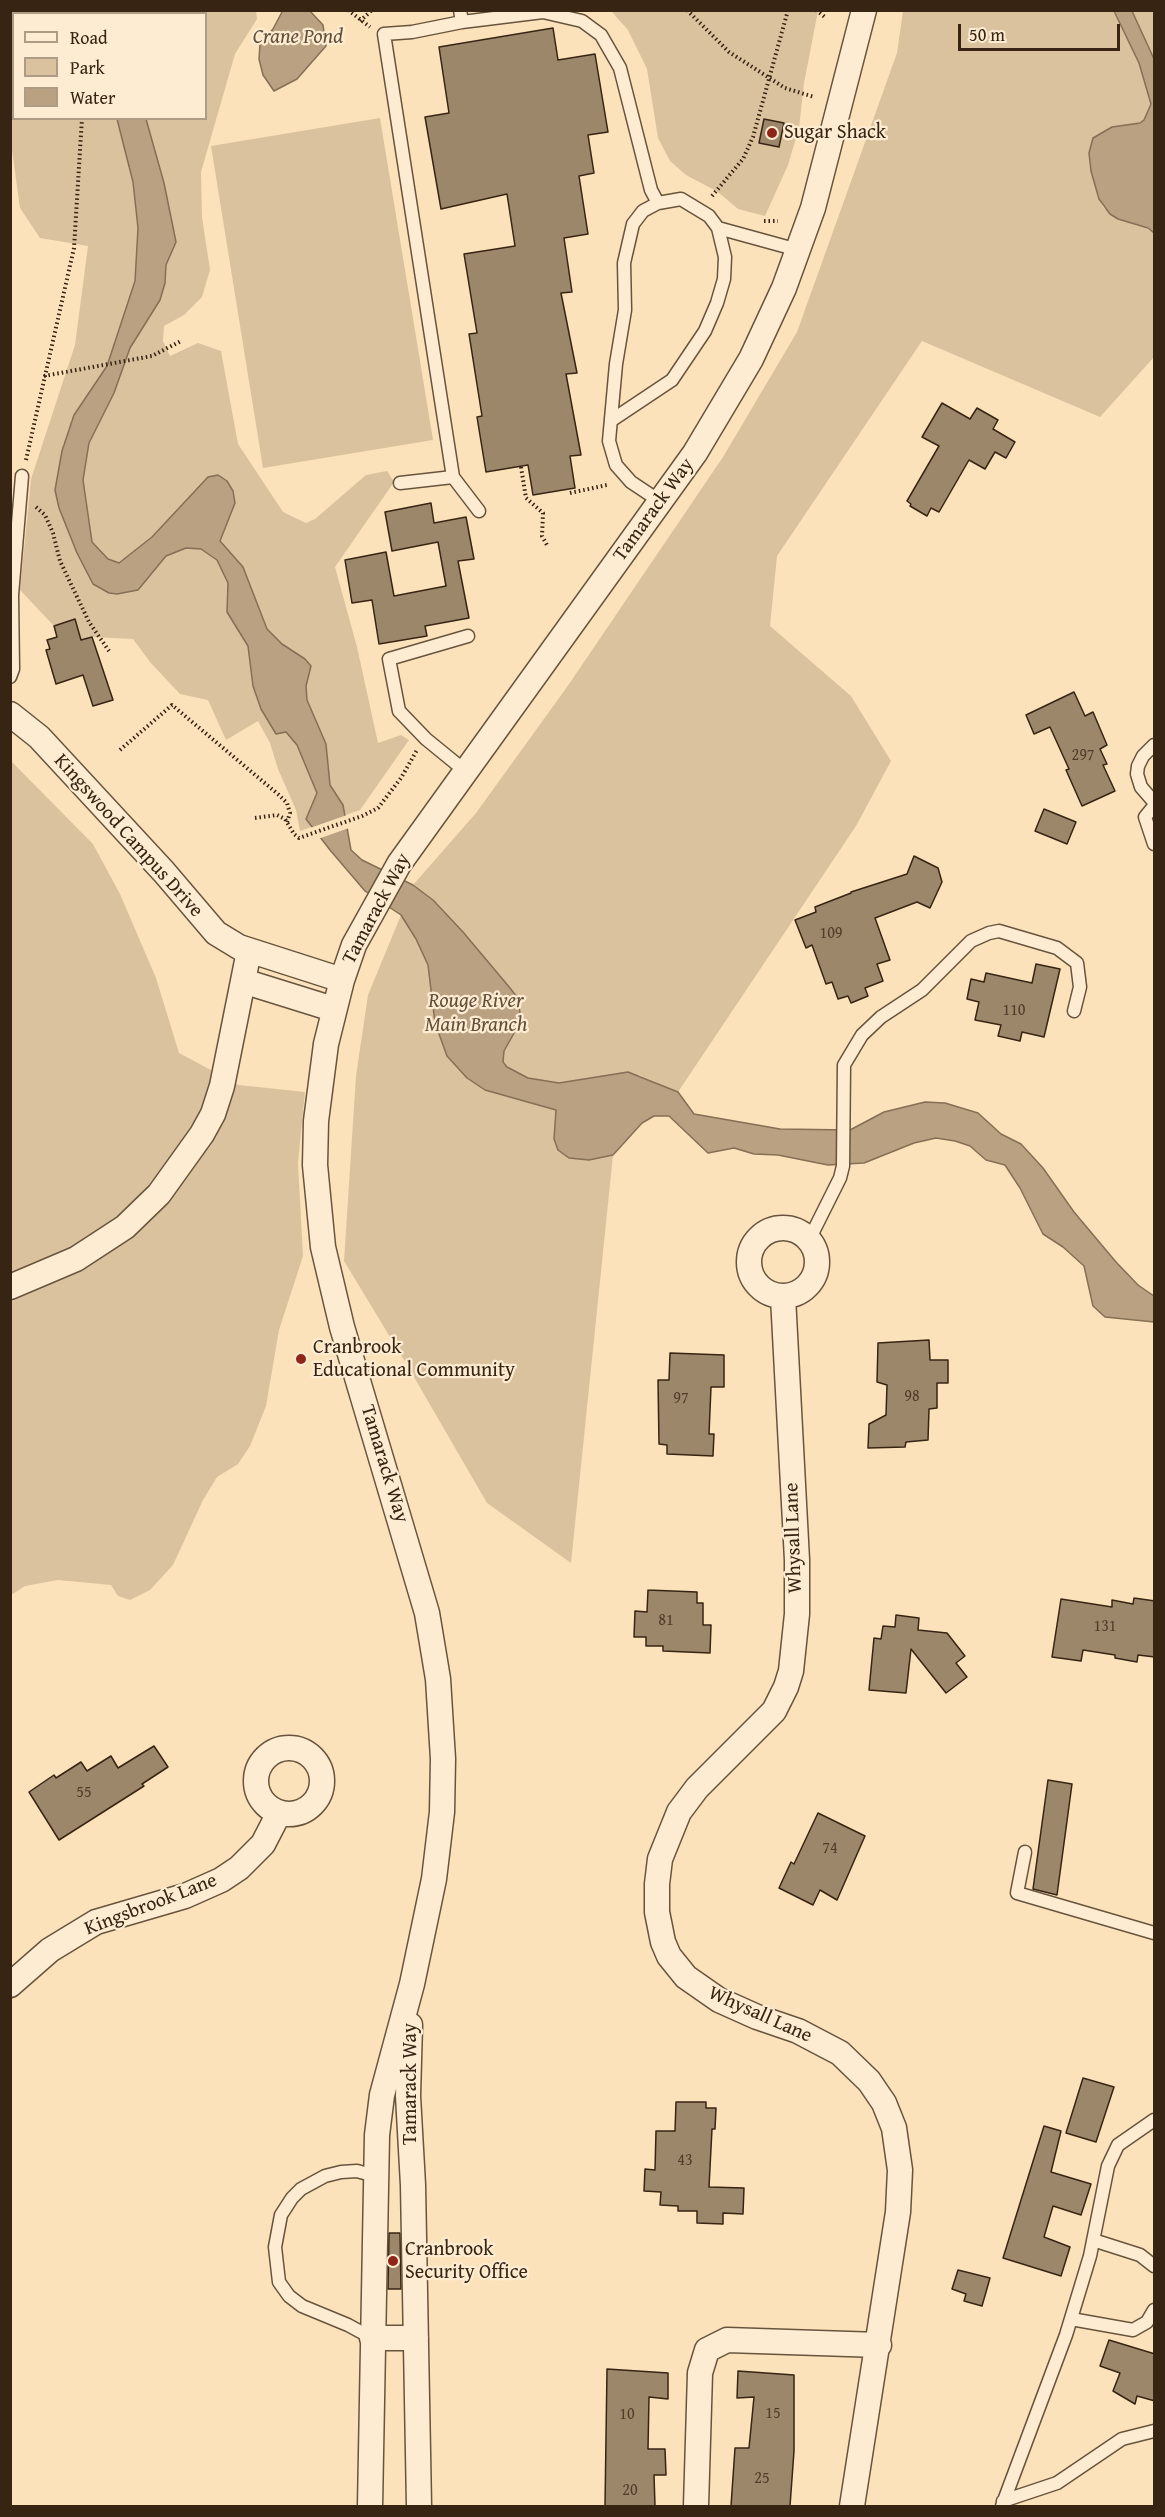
<!DOCTYPE html>
<style>
body{margin:0}
#map{position:relative;width:1165px;height:2517px;overflow:hidden;background:#fce2ba;font-family:"Gentium Book Plus",serif}
canvas{display:block}
.frame{position:absolute;inset:0;border:12px solid #372413;pointer-events:none}
.legend{position:absolute;left:12px;top:12px;width:195px;height:108px;box-sizing:border-box;background:#fdecd2;border:2px solid #ae9c86;margin:0;padding:8px 10px;list-style:none;font-size:18px;color:#372413}
.legend li{display:flex;align-items:center;gap:12px;height:30px}
.legend b{width:30px;border:2px solid #ae9c86}
.scale{position:absolute;left:958px;top:24px;width:162px;height:27px;box-sizing:border-box;border:3px solid #372413;border-top:0;padding-left:8px;font-size:18px;line-height:21px;white-space:nowrap;color:#372413;-webkit-text-stroke:4px #fdecd2;paint-order:stroke}
</style>
<div id="map">
<canvas width="1165" height="2517"></canvas>
<div class="frame"></div>
<ul class="legend">
<li><b style="height:8px;background:#fdecd2"></b>Road</li>
<li><b style="height:16px;background:#dbc29e"></b>Park</li>
<li><b style="height:16px;background:#b9a181"></b>Water</li>
</ul>
<div class="scale">50 m</div>
</div>
<script>
const c = document.querySelector('canvas').getContext('2d');
c.lineJoin = 'round';
function fill(path, color) { c.fillStyle = color; c.fill(path, 'evenodd'); }
const shape = rows => new Path2D(rows.map(r => 'M' + r).join(''));
function stroke(path, color, width, dash) { c.strokeStyle = color; c.lineWidth = width; c.lineCap = dash ? 'butt' : 'round'; c.setLineDash(dash || []); c.stroke(path); }
function label(font, color, halo, rows, align = 'center') {
  c.font = font + ' "Gentium Book Plus",serif'; c.lineWidth = 4.5; c.setLineDash([]); c.textBaseline = 'middle'; c.strokeStyle = halo; c.fillStyle = color; for (const [text, x, y, turn = 0] of rows) {
    c.save(); c.translate(x, y); c.rotate((+turn || 0) * Math.PI / 180); c.textAlign = isNaN(turn) ? turn : align; if (halo) c.strokeText(text, 0, 0); c.fillText(text, 0, 0); c.restore();
  }
}
const green = shape([
 [10,11,256,11,257,19,235,54,201,172,202,217,210,270,202,297,184,315,164,326,163,341,170,356,198,343,221,351,238,444,283,512,306,523,315,519,366,475,387,471,394,482,335,567,357,647,378,743,401,735,409,740,360,810,300,831,296,810,278,769,270,743,258,721,226,740,208,700,180,694,150,662,133,639,92,637,81,640,75,620,54,626,20,590,31,479,75,345,88,246,40,238,20,208,11,143],
 [14,14,206,14,206,118,14,118],
 [611,11,818,11,804,83,799,128,788,165,765,216,738,209,718,192,686,175,670,161,658,138,647,69,628,30],
 [903,11,1114,11,1139,63,1151,104,1144,120,1140,123,1098,134,1093,138,1089,153,1099,199,1103,207,1118,219,1139,224,1154,233,1154,357,1100,417,922,341,777,556,770,626,851,696,891,761,856,826,678,1092,639,1075,559,1083,528,1078,512,1072,503,1062,504,1051,518,1026,521,1017,520,1007,510,988,443,910,413,885,476,813,567,687,723,457,797,332,897,53],
 [1132,11,1154,11,1154,59,1136,23],
 [380,118,433,440,263,468,211,146],
 [11,761,93,844,120,894,156,978,179,1053,239,1085,305,1092,298,1163,303,1256,279,1330,266,1406,250,1446,238,1464,217,1477,203,1500,173,1565,150,1590,130,1600,118,1596,111,1585,58,1580,25,1586,11,1595],
 [401,915,416,939,428,965,435,1023,447,1056,467,1078,485,1090,556,1110,554,1139,589,1160,613,1155,571,1563,487,1503,407,1365,344,1261,356,1076,368,995]
]);
const water = shape([
 [283,10,310,11,323,25,326,46,297,79,274,91,263,75,259,59,260,44,273,29,283,10],
 [1114,11,1132,11,1154,59,1154,233,1148,228,1118,219,1110,214,1099,199,1091,171,1089,153,1093,138,1112,127,1140,123,1144,120,1151,104,1139,63,1114,11],
 [117,119,146,119,164,183,176,242,166,265,165,283,160,300,130,348,114,393,89,443,83,480,92,542,108,559,119,563,152,537,208,477,218,475,227,481,233,491,235,503,220,541,243,567,267,629,282,644,305,659,311,666,306,686,307,700,326,744,330,785,343,805,351,850,362,860,413,885,433,900,463,932,510,988,517,997,521,1017,518,1026,504,1051,503,1062,507,1067,528,1078,559,1083,628,1072,678,1092,694,1114,780,1129,850,1130,884,1112,925,1102,945,1103,978,1113,1001,1134,1021,1144,1043,1168,1074,1212,1116,1262,1138,1285,1154,1296,1154,1322,1105,1317,1093,1306,1084,1266,1063,1247,1043,1234,1020,1188,1005,1165,986,1160,970,1146,955,1141,936,1138,914,1143,864,1163,828,1165,778,1155,754,1154,734,1148,708,1153,669,1116,654,1116,642,1123,613,1155,589,1160,569,1158,558,1150,554,1139,556,1110,485,1090,467,1078,447,1056,435,1023,428,965,416,939,401,915,365,891,330,850,306,819,317,793,297,745,286,732,276,734,261,709,253,686,248,646,227,612,228,583,217,560,201,549,186,548,166,556,138,590,117,594,109,593,93,584,77,553,59,508,55,490,62,451,74,415,107,366,135,281,138,228,133,182,117,119]
]);
const pier = shape([
 [347,815,349,828,318,839,310,828]
]);
const building = shape([
 [553,28,558,60,595,54,608,132,588,135,594,173,579,176,588,234,564,238,572,292,561,293,577,373,566,374,581,455,570,456,575,488,533,495,528,465,486,472,477,417,482,416,469,334,477,333,464,254,515,246,507,194,441,209,425,117,449,113,439,47,553,28],
 [764,119,784,123,779,147,759,143,764,119],
 [942,403,970,419,977,408,998,420,993,429,1015,442,1006,458,995,452,985,469,969,460,939,512,931,508,927,516,910,506,911,504,907,501,939,446,922,437,942,403],
 [431,503,434,523,466,517,474,559,458,561,469,618,425,626,427,636,379,644,372,600,352,603,345,560,386,552,394,596,446,586,438,542,392,551,385,512,431,503],
 [75,619,81,640,92,637,113,700,93,706,83,675,56,684,46,650,50,649,47,640,57,637,54,626,75,619],
 [1074,692,1085,716,1093,712,1107,745,1100,749,1107,764,1103,765,1115,791,1082,806,1066,770,1069,769,1050,727,1034,734,1026,715,1074,692],
 [1044,809,1076,822,1067,844,1035,831,1044,809],
 [914,856,938,868,942,882,930,908,917,902,875,918,890,960,877,964,883,981,865,988,868,996,851,1003,848,996,838,999,832,982,826,984,812,945,806,948,795,920,816,912,815,907,851,893,851,892,907,874,914,856],
 [1036,964,1060,969,1044,1037,1022,1032,1020,1041,998,1036,1001,1025,975,1020,979,1002,967,999,971,979,984,982,986,973,1032,983,1036,964],
 [929,1340,930,1360,948,1360,948,1383,937,1383,937,1408,929,1409,928,1440,906,1442,905,1447,868,1448,869,1424,886,1415,887,1385,877,1382,878,1343,929,1340],
 [670,1353,724,1355,724,1387,711,1387,709,1434,714,1434,713,1456,667,1454,667,1445,659,1444,658,1380,669,1380,670,1353],
 [648,1590,697,1592,697,1603,703,1603,703,1625,711,1625,710,1653,663,1651,663,1646,646,1646,646,1637,634,1637,635,1611,647,1612,648,1590],
 [1134,1598,1155,1601,1155,1657,1138,1655,1137,1662,1115,1658,1115,1655,1083,1650,1081,1661,1052,1657,1061,1599,1112,1607,1112,1600,1133,1604,1134,1598],
 [896,1615,919,1618,918,1630,947,1633,965,1656,956,1663,967,1677,946,1693,911,1649,906,1693,869,1690,874,1638,881,1639,883,1626,895,1627,896,1615],
 [154,1746,168,1767,142,1784,144,1786,59,1840,29,1792,54,1775,56,1778,81,1762,87,1771,111,1756,118,1768,154,1746],
 [1048,1780,1072,1784,1057,1895,1033,1889,1048,1780],
 [818,1813,865,1836,837,1900,820,1890,813,1905,779,1888,791,1862,794,1864,818,1813],
 [1083,2078,1114,2087,1096,2142,1066,2133,1083,2078],
 [676,2102,706,2102,706,2108,716,2108,715,2129,712,2129,709,2187,744,2188,743,2214,723,2213,723,2224,697,2223,697,2211,678,2211,678,2206,660,2205,661,2192,644,2191,645,2169,655,2170,656,2131,675,2131,676,2102],
 [1044,2126,1061,2131,1051,2172,1091,2184,1081,2215,1053,2206,1044,2237,1070,2247,1061,2276,1003,2258,1044,2126],
 [389,2233,400,2233,401,2289,388,2289,389,2233],
 [958,2270,990,2278,982,2306,964,2301,966,2294,952,2289,958,2270],
 [1109,2340,1155,2354,1155,2401,1137,2396,1135,2404,1113,2391,1120,2373,1100,2366,1109,2340],
 [607,2369,668,2373,668,2399,649,2397,648,2449,665,2449,666,2475,654,2475,655,2506,605,2506,607,2369],
 [738,2371,794,2375,794,2451,790,2506,731,2506,735,2448,749,2448,754,2397,737,2398,738,2371]
]);
const path = shape([
 [348,10,370,27],
 [687,10,729,52,785,88,814,97],
 [816,10,826,18],
 [19,14,27,10],
 [101,14,101,10],
 [10,16,14,18],
 [360,21,372,10],
 [712,196,743,159,753,137,788,10],
 [764,221,778,221],
 [44,376,152,356,181,341],
 [26,460,74,248,82,118],
 [521,467,526,498,543,513,542,536,547,545],
 [570,493,607,485],
 [36,507,45,515,53,533,60,561,89,622,109,651],
 [120,750,172,705,279,795,287,803,290,813,287,822],
 [255,818,277,815,285,819,294,834,299,838,362,816,378,808,401,778,417,750]
]);
const service = shape([
 [460,10,462,22],
 [718,228,798,250],
 [612,420,672,380,705,331,717,303,724,279,725,257,718,228,709,216,681,199,658,203,643,211,633,224,624,263,625,310,616,364,609,441,616,465,631,482,661,502],
 [400,483,453,477],
 [479,511,453,477,384,34,412,32,462,22,543,12,582,21,601,35,620,68,651,190,658,203],
 [10,677,13,669,12,595,22,476],
 [1154,745,1143,756,1138,766,1137,774,1141,787,1154,802],
 [464,770,426,739,399,711,389,659,468,636],
 [1154,806,1145,817,1154,844],
 [809,1240,840,1178,843,1166,844,1065,862,1035,881,1017,922,990,971,941,989,933,999,931,1057,948,1077,963,1080,987,1074,1011],
 [1025,1852,1017,1893,1154,1933],
 [1093,2240,1140,2255,1154,2266],
 [1071,2319,1133,2330,1147,2322,1154,2310],
 [372,2338,348,2325,302,2306,289,2296,279,2282,275,2247,281,2215,292,2198,301,2189,325,2176,341,2172,357,2171,375,2176],
 [1003,2501,1057,2483,1122,2439,1154,2431],
 [1002,2506,1066,2335,1090,2256,1108,2166,1118,2145,1154,2120]
]);
const minor = shape([
 [10,714,39,737,164,872,216,933,239,947,342,980],
 [243,981,333,1009],
 '749 1262a34 34 0 1 1 68 0a34 34 0 1 1-68 0Z',
 [10,1287,76,1259,125,1227,159,1194,202,1134,213,1114,222,1086,249,951],
 [783,1297,797,1560,797,1614,791,1671,786,1687,774,1711,697,1788,679,1812,660,1859,657,1884,657,1912,663,1942,669,1956,686,1977,719,2000,757,2017,798,2031,840,2053,869,2081,884,2103,894,2128,900,2170,898,2212,852,2506],
 '256 1781a33 33 0 1 1 66 0a33 33 0 1 1-66 0Z',
 [10,1985,50,1950,96,1922,185,1896,221,1880,239,1868,263,1844,279,1813],
 [410,2025,408,2096,413,2185,419,2506],
 [372,2338,416,2338],
 [370,2506,377,2135,382,2095,412,1984,434,1879,442,1812,443,1759,438,1679,427,1613,342,1327,323,1247,315,1165,316,1121,326,1044,342,980,354,945,399,864,695,453,751,359,784,288,813,208,864,10],
 [696,2506,700,2373,707,2350,727,2340,879,2345]
]);
const markers = [
 [772,133,6,"#8f2418"],
 [301,1359,6,"#8f2418"],
 [393,2261,6,"#8f2418"]
];
const numberNames = [
 ["297",1083,756],
 ["109",831,934],
 ["110",1014,1011],
 ["98",912,1397],
 ["97",681,1399],
 ["81",666,1621],
 ["131",1105,1627],
 ["55",84,1793],
 ["74",830,1849],
 ["43",685,2161],
 ["15",773,2414],
 ["10",627,2415],
 ["25",762,2479],
 ["20",630,2491]
];
const poiNames = [
 ["Sugar Shack",784,133],
 ["Cranbrook",313,1348],
 ["Educational Community",313,1371],
 ["Cranbrook",405,2250],
 ["Security Office",405,2273]
];
const streetNames = [
 ["Tamarack Way",654,510,-54],
 ["Kingswood Campus Drive",128,836,48],
 ["Tamarack Way",377,909,-62],
 ["Tamarack Way",384,1464,73],
 ["Whysall Lane",794,1538,-92],
 ["Kingsbrook Lane",151,1905,-21],
 ["Whysall Lane",760,2015,24],
 ["Tamarack Way",411,2084,-90]
];
const waterNames = [
 ["Crane Pond",298,38],
 ["Rouge River",476,1002],
 ["Main Branch",476,1026]
];
fill(green, '#dbc29e');
fill(water, '#b9a181');
stroke(water, '#856f55', 1.5);
fill(pier, '#fce2ba');
fill(building, '#9d876a');
stroke(building, '#372413', 1.5);
stroke(service, '#68543d', 15);
stroke(minor, '#68543d', 27);
stroke(path, '#372413', 4, [1.5, 3]);
stroke(service, '#fdecd2', 12);
stroke(minor, '#fdecd2', 24);
for (const [x, y, r, color] of markers) { const dot = new Path2D(); dot.arc(x, y, r, 0, 2 * Math.PI); c.fillStyle = color; c.fill(dot); stroke(dot, '#fdecd2', 2); }
label('16px', '#503d29', null, numberNames);
label('20px', '#372413', '#fdecd2', poiNames, 'left');
label('20px', '#372413', '#fdecd2', streetNames);
label('italic 21px', '#64503a', '#fdecd2', waterNames);
</script>
